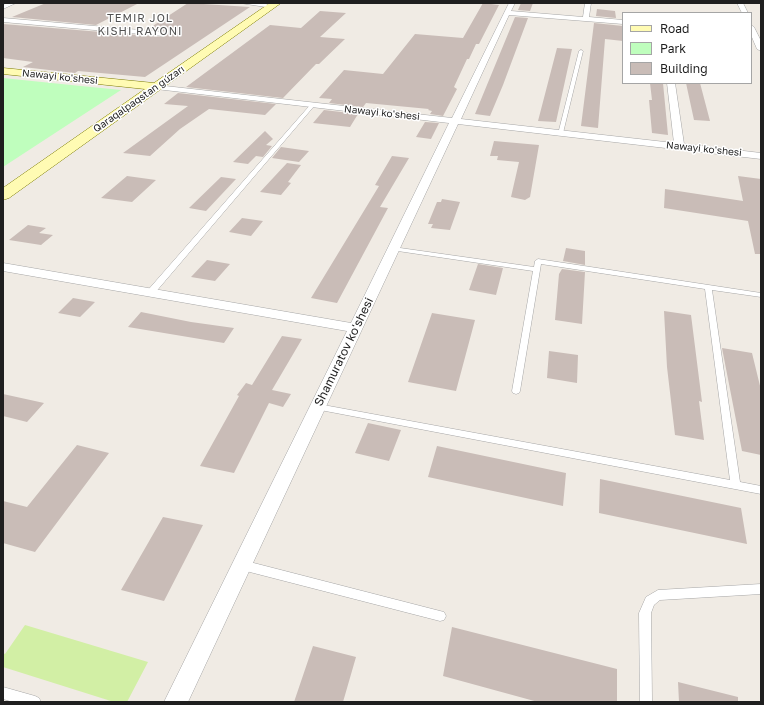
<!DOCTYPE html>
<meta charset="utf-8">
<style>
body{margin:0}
#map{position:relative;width:764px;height:705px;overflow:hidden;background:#f0ebe4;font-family:"Golos Text",sans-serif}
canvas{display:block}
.frame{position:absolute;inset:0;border:4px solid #1f1f1f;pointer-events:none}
.legend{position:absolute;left:622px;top:12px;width:130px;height:72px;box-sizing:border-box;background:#fff;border:1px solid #a5a5a5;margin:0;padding:5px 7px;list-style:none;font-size:12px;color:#1f1f1f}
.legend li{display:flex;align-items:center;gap:8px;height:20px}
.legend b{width:20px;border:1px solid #a5a5a5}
</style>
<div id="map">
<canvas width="764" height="705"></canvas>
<div class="frame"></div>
<ul class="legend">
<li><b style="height:5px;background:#fffbb3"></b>Road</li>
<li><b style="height:11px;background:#bffebd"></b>Park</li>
<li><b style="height:11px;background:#c9bcb7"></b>Building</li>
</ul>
</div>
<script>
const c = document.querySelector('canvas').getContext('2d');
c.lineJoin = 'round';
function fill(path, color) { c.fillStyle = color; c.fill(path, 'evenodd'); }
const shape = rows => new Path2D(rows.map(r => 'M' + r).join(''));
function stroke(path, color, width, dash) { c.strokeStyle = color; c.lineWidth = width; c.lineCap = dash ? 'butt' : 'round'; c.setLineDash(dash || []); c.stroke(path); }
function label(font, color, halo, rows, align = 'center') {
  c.font = font + ' "Golos Text",sans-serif'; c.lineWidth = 3; c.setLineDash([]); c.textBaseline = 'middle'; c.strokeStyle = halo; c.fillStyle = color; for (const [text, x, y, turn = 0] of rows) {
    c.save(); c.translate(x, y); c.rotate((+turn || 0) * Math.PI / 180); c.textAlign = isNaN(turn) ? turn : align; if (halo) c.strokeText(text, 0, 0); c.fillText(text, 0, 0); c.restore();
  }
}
const grass = shape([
 [25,625,148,662,127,702,114,702,3,667,3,653,5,654]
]);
const park = shape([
 [3,78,71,85,121,90,3,167]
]);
const building = shape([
 [46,3,51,4,139,3,96,25,12,17],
 [188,3,250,7,145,77,78,71,75,73,23,67,33,62,3,58,3,24,163,37,167,34,164,31,148,29],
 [483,3,499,5,479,44,476,44,469,59,467,59,454,87,457,89,443,116,430,114,432,111,428,110,429,109,366,103,363,107,329,103,332,99,319,98,344,70,383,74,415,34,463,38],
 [521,3,533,3,530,11,518,10],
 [597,9,615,11,616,18,596,16],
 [320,11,346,13,320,37,345,39,319,64,316,64,283,98,186,87,270,25,301,28],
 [515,17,528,18,503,85,490,116,475,114],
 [594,23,623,26,623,41,605,39,598,128,581,126],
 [557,48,572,49,556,122,538,121],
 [650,83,663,83,668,135,652,133,649,100,652,100],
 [686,83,700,83,710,121,694,120],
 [178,93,276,104,265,115,209,109,180,129,150,156,123,153,188,106,164,104],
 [324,110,358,114,350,127,313,123],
 [425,122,439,123,431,139,416,137],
 [265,131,273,139,266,145,272,146,263,157,256,156,248,164,233,162],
 [494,141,539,145,530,197,525,200,511,197,519,162,497,160,498,156,490,156],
 [281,147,309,151,299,162,272,158],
 [392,156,409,158,380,207,388,208,337,303,311,298,379,186,375,185],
 [287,163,301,165,288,182,291,183,281,195,260,192],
 [127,176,156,180,132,202,101,198],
 [738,176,761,179,761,254,755,254,748,221,664,208,665,189,743,201],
 [221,177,236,179,206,211,189,208],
 [442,199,460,202,450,230,431,228,433,224,428,224,437,202,441,202],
 [242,218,263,221,251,236,229,232],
 [28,225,46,228,39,233,53,235,41,245,9,240],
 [566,248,585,251,585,265,563,261],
 [207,260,230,264,215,281,191,277],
 [478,264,503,268,496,295,469,290],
 [562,269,585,272,582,324,555,320,559,274],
 [73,298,95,302,80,317,58,313],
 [664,311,691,315,702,402,699,401,704,440,675,435,667,367],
 [141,312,191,322,234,328,224,343,128,327],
 [432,313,475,320,456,391,408,382],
 [282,336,302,339,272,390,291,394,283,407,269,403,234,473,200,466,239,396,237,395,246,383,252,385],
 [722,348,752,353,761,390,761,455,742,451],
 [549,351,578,355,577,383,547,378],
 [3,394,44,403,27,422,3,416],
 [368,423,401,430,389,461,355,453],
 [77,445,109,453,35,552,3,543,3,501,27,507],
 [437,446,566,473,563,506,428,477],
 [600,479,741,508,747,544,599,513],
 [163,517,203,525,164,601,121,590],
 [452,627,617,669,617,702,538,702,443,676],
 [313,646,356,657,343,702,294,702],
 [678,682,738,697,738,702,679,702]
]);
const lane = shape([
 [581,50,583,51,563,133,558,134,579,51,581,50],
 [311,104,315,105,154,294,148,294,147,292,148,290,311,104],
 [393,247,534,267,535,261,538,259,761,293,761,297,712,290,740,482,761,486,761,494,315,409,314,407,315,405,318,404,730,480,705,289,541,264,520,391,519,393,516,394,513,393,512,391,533,271,391,250,390,249,393,247],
 [242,560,440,611,444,612,446,616,444,620,440,621,242,570,238,568,237,565,238,562,242,560],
 [761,584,761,594,660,600,654,605,651,613,652,702,640,702,639,613,646,597,658,590,761,584],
 [3,687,35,696,39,698,41,702,13,702,3,699,3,687]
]);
const street = shape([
 [7,3,16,3,3,9,3,5,7,3],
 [240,3,261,3,275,6,272,8,240,3],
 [509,3,515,3,511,11,583,17,585,3,591,3,589,17,623,20,623,24,509,15,461,119,674,143,667,83,675,83,684,144,761,153,761,159,458,124,188,702,164,702,347,331,3,271,3,263,351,323,449,123,156,89,152,87,156,85,452,118,509,3],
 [737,3,743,3,748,13,742,13,737,3],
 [3,18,163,32,166,34,163,36,3,22,3,18],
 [751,25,754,27,761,41,761,51,757,49,751,35,751,25]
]);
const secondary = shape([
 [270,3,281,3,9,198,3,200,3,188,145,89,3,74,3,68,154,83,270,3]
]);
const farStreetnames = [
 ["Nawayi ko'shesi",60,77,6],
 ["Qaraqalpaqstan gúzarı",139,99,-35],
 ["Nawayi ko'shesi",382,113,6],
 ["Nawayi ko'shesi",704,149,6]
];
const farNeighbourhoodnames = [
 ["TEMIR JOL",140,19],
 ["KISHI RAYONI",140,32]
];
const streetNames = [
 ["Shamuratov ko'shesi",344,352,-64]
];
fill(grass, '#d2efa5');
fill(park, '#bffebd');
fill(building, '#c9bcb7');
stroke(lane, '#a6a6a6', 1);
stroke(street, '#a6a6a6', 1);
stroke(secondary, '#7b7b00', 1);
fill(lane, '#fff');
fill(street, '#fff');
fill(secondary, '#fffbb3');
label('10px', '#1f1f1f', '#fff', farStreetnames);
c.letterSpacing = '1px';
label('11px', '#525252', '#fff', farNeighbourhoodnames);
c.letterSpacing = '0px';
label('12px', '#1f1f1f', '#fff', streetNames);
</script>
